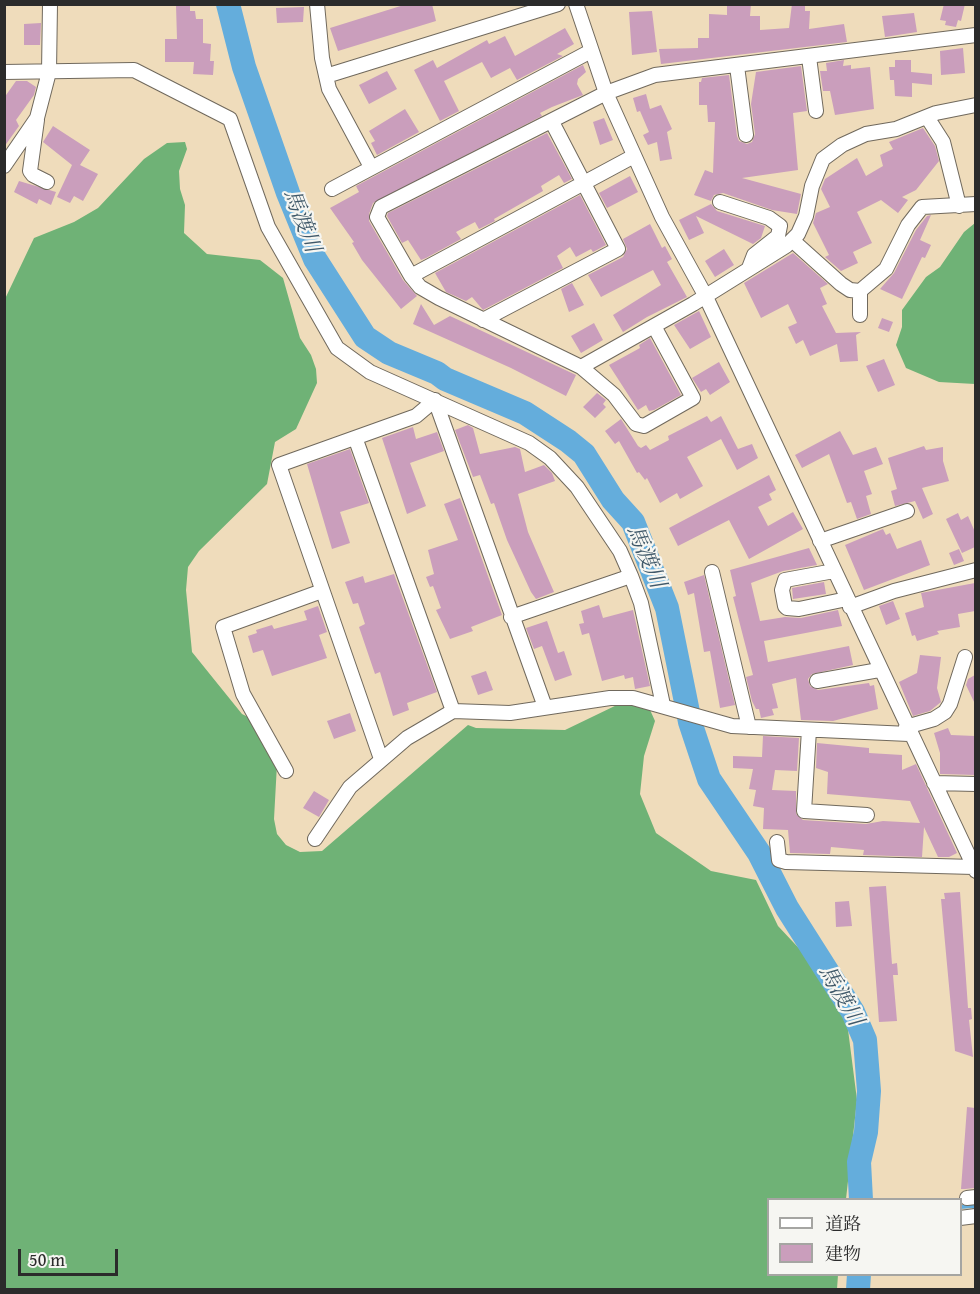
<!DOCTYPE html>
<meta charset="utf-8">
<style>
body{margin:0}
#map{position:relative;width:980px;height:1294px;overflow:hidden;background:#efdcbb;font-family:"Gentium Book Plus","Noto Serif JP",serif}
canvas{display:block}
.frame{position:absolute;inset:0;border:6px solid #2b2b2b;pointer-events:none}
.legend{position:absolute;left:767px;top:1198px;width:195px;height:78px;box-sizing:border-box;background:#f6f6f2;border:2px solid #a5a5a2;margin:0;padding:8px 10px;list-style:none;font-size:18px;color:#2b2b2b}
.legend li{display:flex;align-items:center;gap:12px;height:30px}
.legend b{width:30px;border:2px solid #a5a5a2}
.scale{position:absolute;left:18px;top:1249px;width:100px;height:27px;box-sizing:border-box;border:3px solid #2b2b2b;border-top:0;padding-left:8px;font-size:18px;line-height:21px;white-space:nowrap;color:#2b2b2b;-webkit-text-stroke:4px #f6f6f2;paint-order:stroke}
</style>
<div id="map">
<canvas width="980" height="1294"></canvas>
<div class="frame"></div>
<ul class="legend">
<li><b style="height:8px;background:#fff"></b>道路</li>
<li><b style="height:16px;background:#ca9ebc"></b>建物</li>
</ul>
<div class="scale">50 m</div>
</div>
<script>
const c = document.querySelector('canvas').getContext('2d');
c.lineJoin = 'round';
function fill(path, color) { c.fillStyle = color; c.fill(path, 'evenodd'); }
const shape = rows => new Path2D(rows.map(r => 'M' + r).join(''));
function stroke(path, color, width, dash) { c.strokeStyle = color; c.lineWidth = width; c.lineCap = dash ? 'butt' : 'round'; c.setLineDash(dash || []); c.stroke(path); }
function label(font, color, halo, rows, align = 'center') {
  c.font = font + ' "Gentium Book Plus","Noto Serif JP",serif'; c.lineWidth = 4.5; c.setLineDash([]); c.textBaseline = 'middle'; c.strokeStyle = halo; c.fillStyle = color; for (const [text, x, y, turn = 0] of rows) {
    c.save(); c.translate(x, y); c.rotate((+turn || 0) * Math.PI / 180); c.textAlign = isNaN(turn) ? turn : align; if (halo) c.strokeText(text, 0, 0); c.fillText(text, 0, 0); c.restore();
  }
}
const forest = shape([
 [185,142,187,149,179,171,180,189,185,205,184,233,207,254,260,260,283,278,300,338,311,355,316,369,317,383,296,429,275,442,267,484,199,551,188,567,186,590,192,652,242,714,268,727,277,764,274,819,277,834,286,845,300,852,322,851,468,725,476,728,565,730,621,703,646,701,655,721,644,756,640,794,656,833,711,871,756,880,778,926,809,959,846,1014,857,1100,846,1199,768,1200,768,1274,838,1275,837,1289,5,1289,4,301,34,238,74,222,98,208,144,159,167,143],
 [975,223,975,384,939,382,906,368,896,345,902,327,902,310,926,277,940,267,964,232]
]);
const stream = shape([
 [960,1207,972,1206,976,1209]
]);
const river = shape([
 [228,4,244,67,288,193,315,259,365,337,389,353,437,373,445,379,525,413,568,441,584,454,613,500,633,522,667,608,690,722,709,779,759,853,787,908,853,1012,865,1040,869,1091,866,1132,859,1162,861,1200],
 [858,1290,859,1274]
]);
const building = shape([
 [407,4,432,4,436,21,338,51,330,28],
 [727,4,751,4,750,16,760,16,760,30,789,28,792,4,805,4,805,11,810,11,809,29,844,24,847,42,661,64,659,49,698,48,698,38,709,38,709,14,727,15],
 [944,4,965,4,961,21,958,20,956,27,945,25,946,21,940,20],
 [176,5,190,5,190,11,195,11,196,19,203,19,203,43,211,44,210,61,214,61,213,75,193,74,194,62,165,62,165,39,177,39],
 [304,7,303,22,277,23,276,8],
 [652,11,657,52,632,55,629,12],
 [914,13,917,32,885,37,882,16],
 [41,23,40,45,24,45,24,24],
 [565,28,574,44,557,54,563,56,517,80,510,68,491,78,482,62,444,81,459,111,440,121,414,70,433,60,437,68,487,40,489,44,505,36,515,56],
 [963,48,965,73,941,75,940,51],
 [844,60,843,66,851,65,851,69,870,67,874,109,835,115,830,91,823,91,820,71,827,71,826,63],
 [895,60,911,60,911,72,932,74,932,85,912,83,912,97,895,96,894,80,890,80,889,67,895,67],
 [583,65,586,72,578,79,577,84,583,95,552,107,540,113,542,116,373,203,369,214,369,221,403,280,417,296,401,309,362,260,352,243,354,242,330,208,359,192,356,186],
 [801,66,807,111,793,113,798,170,742,178,801,194,797,214,772,210,723,193,714,195,711,201,694,195,705,170,713,173,715,122,708,122,707,105,699,105,699,82,701,82,702,78,729,75,737,136,739,141,747,144,752,142,755,134,751,104,756,72],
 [387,71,397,89,369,104,359,85],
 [16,81,27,81,36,87,34,95,16,120,19,126,4,147,4,98],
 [646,94,650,109,661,105,672,129,667,132,672,159,660,161,657,142,648,145,643,135,649,132,640,111,637,112,633,98],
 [405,109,419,132,377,155,371,143,375,141,369,131],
 [604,118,613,140,600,145,593,122],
 [53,126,90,150,80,165,98,174,83,201,74,196,70,203,57,197,72,165,43,142],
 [923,128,935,146,939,161,916,190,902,197,908,200,898,213,881,200,857,212,872,243,853,252,858,263,841,271,825,257,829,255,813,223,816,213,830,207,821,189,825,179,857,158,866,176,883,166,880,155,893,149,889,142],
 [547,133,572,179,564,183,559,175,541,186,543,191,494,219,495,221,479,229,475,222,456,232,461,239,426,258,421,260,408,240,402,243,387,216,388,213],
 [630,176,638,192,607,208,599,193],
 [19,181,56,192,51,205,39,199,37,204,14,192],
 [580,195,606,245,593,252,591,249,576,257,570,247,557,256,563,268,483,310,472,297,466,301,446,292,435,273],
 [711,204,717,211,765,226,761,238,753,244,696,216,704,233,689,240,679,220],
 [931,215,920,240,931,245,925,258,922,257,902,299,880,289,894,273,916,230,927,216],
 [650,224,662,248,665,246,672,259,667,262,687,297,647,317,623,332,613,315,661,285,653,270,601,297,588,275,623,257,627,249,623,239],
 [724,249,734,265,715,277,705,261],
 [793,253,828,284,820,288,827,304,822,306,836,333,861,332,856,335,858,361,840,362,837,344,810,356,803,340,796,344,788,327,797,323,788,304,761,318,744,283],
 [572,283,584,305,569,312,561,289],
 [421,304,434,325,450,316,576,375,566,396,511,368,413,324],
 [699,311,711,337,690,349,674,325],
 [882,318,893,322,889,332,878,328],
 [594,323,603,340,581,353,571,336],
 [650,338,681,395,654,410,649,411,646,405,638,410,609,365,640,348,639,345],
 [884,359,895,385,878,392,866,366],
 [719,362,730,382,710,395,706,389,701,392,692,378],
 [597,393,606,400,603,404,606,407,595,418,583,407],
 [707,416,711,422,721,416,738,449,752,444,758,458,737,470,721,439,687,457,703,486,680,499,677,493,660,503,647,478,645,480,639,472,637,473,619,441,615,444,605,431,621,419,638,446,641,448,646,445,650,450,669,440,668,436],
 [468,425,473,428,480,454,515,447,520,449,525,472,544,465,552,473,555,481,518,494,528,532,554,592,536,599,531,592,507,540,494,503,491,504,480,475,473,477,455,430],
 [413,427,416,439,437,432,444,451,410,463,426,506,407,514,382,438],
 [840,431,853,455,876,447,883,464,864,471,872,494,866,496,871,514,857,519,851,502,847,503,829,454,802,468,795,455],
 [924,446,926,450,943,447,943,461,949,481,922,488,933,514,923,519,915,501,895,506,891,491,897,489,888,458],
 [350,449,369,503,340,512,350,543,332,549,307,464],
 [769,475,776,490,769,494,772,500,758,507,768,526,793,512,803,529,749,559,729,520,678,546,669,528],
 [460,498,502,615,471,627,473,631,450,639,436,610,441,608,433,586,430,587,426,577,434,574,428,550,458,540,444,504],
 [958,513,961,520,968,516,975,532,975,547,962,553,946,519],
 [883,529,886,535,890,533,897,549,921,540,930,565,864,590,845,545],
 [809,548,817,565,783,571,751,583,760,621,785,617,801,618,838,610,842,626,764,641,768,662,849,646,853,665,812,674,808,679,810,686,818,690,869,683,870,686,874,685,878,709,833,721,801,720,796,678,772,684,778,708,772,709,774,715,761,718,759,709,756,709,752,701,746,677,753,675,733,597,736,596,730,570],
 [959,549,964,561,954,565,949,553],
 [394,574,437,692,407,703,409,710,393,716,380,672,375,674,359,627,365,624,358,603,353,604,345,582,363,576,365,583],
 [704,575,735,705,720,708,710,651,704,652,694,593,688,595,684,582],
 [824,582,826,594,793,599,792,588],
 [975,583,975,611,958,614,960,627,937,631,939,634,917,641,915,635,912,636,905,613,924,607,921,593],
 [893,601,900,619,886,625,879,606],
 [599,605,603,618,633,610,650,686,635,689,633,677,625,679,624,675,602,681,589,633,582,635,579,624,584,623,581,611],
 [318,606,327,632,319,635,327,658,272,676,263,650,253,653,248,636,257,633,256,630,272,625,274,629,307,620,304,611],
 [547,621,558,653,564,651,572,675,555,681,542,646,534,649,526,628],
 [920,655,941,657,937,688,941,702,930,711,913,716,899,682,917,673],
 [486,671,493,690,478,695,471,676],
 [975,675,975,704,966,685,968,679],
 [350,713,356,731,334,739,327,721],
 [948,728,951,735,975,736,975,775,940,774,940,753,934,733],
 [763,736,799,738,797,771,775,770,772,790,796,791,796,814,803,820,866,824,883,821,920,823,910,801,827,794,828,772,816,768,817,743,869,748,869,753,902,755,902,770,916,764,957,853,949,857,938,857,924,827,922,857,863,855,864,850,831,847,830,854,790,853,788,830,763,829,764,808,753,806,756,790,749,789,753,769,733,768,733,756,762,757],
 [314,791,329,800,319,817,303,808],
 [886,886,892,964,897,963,898,975,893,975,897,1021,879,1022,869,887],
 [960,892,968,1008,971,1008,972,1019,969,1020,973,1057,955,1051,941,899,945,899,944,893],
 [849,901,852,926,836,927,835,902],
 [967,1107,975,1108,975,1188,965,1189,961,1189]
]);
const minor = shape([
 [317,4,322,58,329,89,371,167],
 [576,4,606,93,662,217,705,295,976,871],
 [976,35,655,75,606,93,381,207,377,217,411,276,420,287,439,298,581,367,693,304,786,246,798,234,806,216,812,186,823,159,842,145,866,134,896,129,936,113,976,105],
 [809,57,816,111],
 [737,66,746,135],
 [4,72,134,70,230,119,268,227,337,348,370,372,529,443,550,458,577,487,620,551,631,576,641,603,663,705],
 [326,76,558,4],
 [927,117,943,142,959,206],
 [37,120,30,171,33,175,47,182],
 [4,166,37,118,49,72,50,4],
 [332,189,591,51],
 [720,202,769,218,780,226,778,236,754,255,749,268],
 [792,240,841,284,850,290,860,291,886,269,908,225,922,207,976,204],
 [411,276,634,156],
 [860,291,860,315],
 [483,320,618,249,552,122],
 [581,367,614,395,636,424,644,426,693,398,654,326],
 [356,440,453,711],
 [820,541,907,511],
 [834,571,785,580,782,590,785,606,787,608,799,609,847,599],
 [712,572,749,727],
 [850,607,894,591,976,570],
 [511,617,631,576],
 [817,681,879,670],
 [906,727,934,719,945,712,950,704,965,657],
 [809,730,804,811,867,815],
 [381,759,279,465,416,416,435,400,545,707],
 [286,771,243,694,223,627,322,591],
 [934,783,976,784],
 [315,839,350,787,407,738,453,711,510,713,610,698,633,698,732,726,909,734],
 [777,842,779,860,786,862,974,867],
 [967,1198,976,1197],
 [960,1218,976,1216]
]);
const waterNames = [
 ["馬渡川",301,221,69],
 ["馬渡川",645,557,67],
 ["馬渡川",840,996,60]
];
fill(forest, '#6fb276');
stroke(stream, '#64addc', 4);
stroke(river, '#64addc', 24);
fill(building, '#ca9ebc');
stroke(minor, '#70695d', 16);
stroke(minor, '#fff', 14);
label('italic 22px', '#3f5869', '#f6f6f2', waterNames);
</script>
